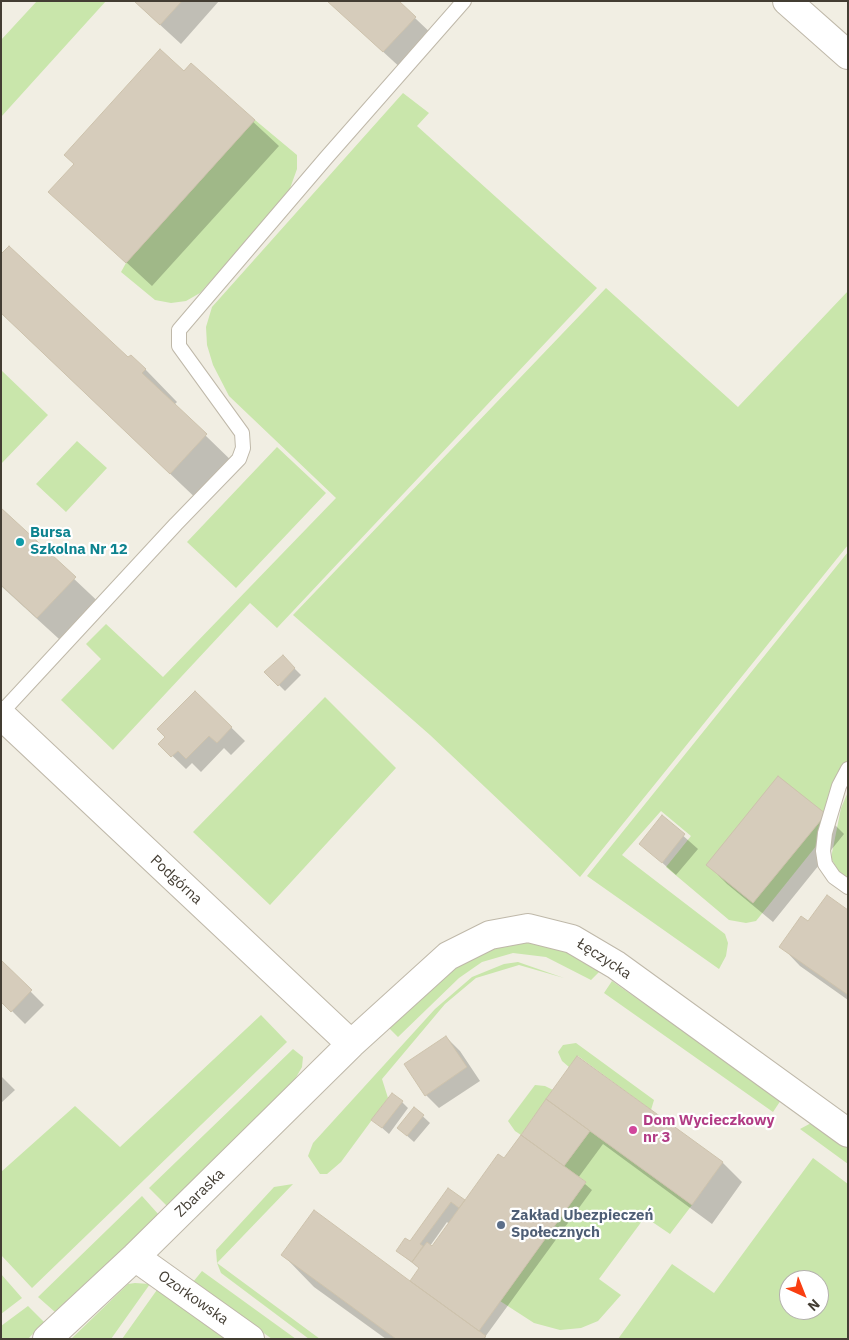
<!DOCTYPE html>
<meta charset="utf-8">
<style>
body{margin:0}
#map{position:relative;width:849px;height:1340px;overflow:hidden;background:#f1eee3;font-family:"IBM Plex Sans",sans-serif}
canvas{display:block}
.frame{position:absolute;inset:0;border:2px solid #433d33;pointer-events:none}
.north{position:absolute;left:779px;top:1270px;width:50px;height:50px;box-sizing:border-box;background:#fff;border:1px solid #b4b1ad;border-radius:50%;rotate:136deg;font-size:14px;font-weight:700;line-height:20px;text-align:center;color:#433d33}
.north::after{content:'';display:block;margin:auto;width:18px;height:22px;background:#f93f12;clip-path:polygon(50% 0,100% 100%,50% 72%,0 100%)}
</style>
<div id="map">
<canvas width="849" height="1340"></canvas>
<div class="frame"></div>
<div class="north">N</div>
</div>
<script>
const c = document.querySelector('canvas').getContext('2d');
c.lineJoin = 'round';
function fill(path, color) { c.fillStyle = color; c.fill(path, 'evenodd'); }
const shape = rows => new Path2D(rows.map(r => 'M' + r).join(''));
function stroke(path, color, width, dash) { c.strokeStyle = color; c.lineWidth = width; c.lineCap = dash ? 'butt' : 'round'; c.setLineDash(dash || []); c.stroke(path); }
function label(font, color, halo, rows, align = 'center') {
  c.font = font + ' "IBM Plex Sans",sans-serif'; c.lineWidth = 4.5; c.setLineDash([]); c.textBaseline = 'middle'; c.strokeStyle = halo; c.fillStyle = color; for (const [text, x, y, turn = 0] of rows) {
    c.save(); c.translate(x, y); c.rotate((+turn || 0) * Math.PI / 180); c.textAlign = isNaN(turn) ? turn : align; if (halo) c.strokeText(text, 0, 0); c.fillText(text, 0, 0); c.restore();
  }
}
const green = shape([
 [37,1,106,1,1,117,1,40],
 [403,93,429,113,417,126,597,288,277,628,250,603,113,750,61,700,101,659,86,644,106,624,163,677,336,498,229,396,213,365,207,345,206,327,212,307],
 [255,120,297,155,297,169,288,194,200,293,186,301,171,303,155,300,121,272,126,263],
 [606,288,738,407,848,291,848,545,580,877,430,735,293,615],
 [1,370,48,415,1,464],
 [77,441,107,468,66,512,36,484],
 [277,447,326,493,236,588,187,542],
 [848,552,848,759,832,790,817,845,756,921,746,923,729,920,666,867,691,836,661,811,622,855,725,934,728,943,726,956,719,969,587,876],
 [325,697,396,768,270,905,193,832],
 [848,792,848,878,839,872,831,858,841,808],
 [521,939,556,946,588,961,600,971,591,980,546,957,513,953,482,962,459,978,398,1037,388,1027,438,978,493,944],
 [518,962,564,978,519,965,476,978,445,1004,382,1079,388,1098,341,1162,327,1174,320,1174,308,1156,313,1143,435,1009,472,977,504,964],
 [612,981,781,1100,773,1112,604,993],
 [261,1015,287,1042,32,1288,1,1255,1,1172,75,1106,120,1147],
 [576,1043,654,1100,651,1110,578,1056,569,1067,562,1061,558,1052,563,1045],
 [293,1049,303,1057,302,1067,290,1088,168,1207,149,1188],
 [535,1085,545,1086,553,1090,521,1135,515,1131,508,1121],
 [813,1122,848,1148,848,1164,800,1129],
 [590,1131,692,1205,670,1234,645,1217,599,1279,621,1295,598,1321,581,1328,560,1330,534,1323,500,1301,586,1182,564,1166],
 [813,1158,848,1184,848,1339,618,1339,672,1264,714,1293],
 [789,1280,819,1280,819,1310,789,1310],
 [293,1184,217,1263,320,1339,309,1339,221,1273,217,1263,216,1250,274,1187],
 [142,1196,159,1215,55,1312,38,1297],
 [202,1271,296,1339,272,1339,193,1282],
 [1,1274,22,1298,1,1314],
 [135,1283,150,1284,111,1339,71,1339,128,1284],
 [159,1287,230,1339,122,1339],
 [28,1306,44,1322,28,1339,1,1339,1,1326]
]);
const shadow = shape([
 [134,1,219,1,181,44],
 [397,1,435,37,404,71,342,14],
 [191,64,279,146,152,286,50,192],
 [1,313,128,359,145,369,177,402,174,405,238,467,203,505],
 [1,510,107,610,70,649,1,586],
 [283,657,301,675,285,691,266,672],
 [195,692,245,741,231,755,224,748,201,772,192,763,186,769,160,744],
 [825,815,844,834,773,922,727,884,708,865],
 [662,817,698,849,676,875,640,843],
 [848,911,848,1000,800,966,781,946,808,922],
 [1,962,44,1005,25,1024,1,1000],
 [446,1037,460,1051,480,1081,439,1108,426,1095],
 [578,1058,723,1163,742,1182,712,1224,603,1144,578,1178,592,1190,485,1337,487,1339,386,1339,314,1287,282,1254,410,1282,420,1269,397,1251,410,1243,448,1190,465,1202,504,1159],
 [447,1222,449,1224,432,1247,430,1246],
 [1,1076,15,1090,1,1103],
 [402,1102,408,1108,389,1134,373,1120],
 [414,1108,430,1123,414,1142,405,1134]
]);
const building = shape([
 [134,1,182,1,160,25,134,1],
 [327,1,399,1,416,17,383,52,327,1],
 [160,49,184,71,191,63,255,120,126,263,48,192,74,164,64,155,160,49],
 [9,246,128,357,131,355,146,369,142,373,207,434,170,474,1,313,1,254,9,246],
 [1,508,76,577,37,618,1,585,1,508],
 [283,655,295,668,278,686,264,672,283,655],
 [195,691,232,727,217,743,209,736,186,759,178,751,171,757,158,744,165,737,157,729,195,691],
 [778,776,826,814,753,903,706,865,778,776],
 [662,815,685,834,662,863,639,844,662,815],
 [827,895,848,910,848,995,779,947,801,916,808,921,827,895],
 [1,960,32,990,11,1012,1,1002,1,960],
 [446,1036,467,1067,425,1096,404,1064,446,1036],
 [577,1056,723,1162,692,1205,546,1099,577,1056],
 [392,1093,403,1101,382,1128,371,1120,392,1093],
 [546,1099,590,1131,564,1166,521,1135,546,1099],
 [414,1107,424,1115,407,1136,397,1128,414,1107],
 [521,1135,586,1182,479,1331,410,1281,419,1268,412,1262,427,1242,432,1246,498,1154,504,1158,521,1135],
 [448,1188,465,1200,459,1208,451,1202,420,1244,423,1246,412,1262,396,1251,405,1238,410,1241,448,1188],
 [314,1210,410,1281,486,1336,483,1339,396,1339,281,1255,314,1210]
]);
const lane = shape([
 [1,713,176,524,239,459,243,448,242,433,179,346,179,330,326,158,464,1],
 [848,769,839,786,825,833,823,851,825,864,834,877,848,887]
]);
const street = shape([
 [787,1,848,55],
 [1,715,351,1044],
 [135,1257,250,1339],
 [47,1339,135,1257,351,1044,448,956,490,935,528,928,572,939,616,965,848,1133]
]);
const markers = [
 [20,542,5,"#0f9aa8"],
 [633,1130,5,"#d1479c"],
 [501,1225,5,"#5c6f8a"]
];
const cultureNames = [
 ["Bursa",30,533],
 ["Szkolna Nr 12",30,550]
];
const streetNames = [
 ["Podgórna",176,880,43],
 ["Łęczycka",604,959,33],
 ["Zbaraska",200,1193,-44],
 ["Ozorkowska",193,1298,35]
];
const hotelNames = [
 ["Dom Wycieczkowy",643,1121],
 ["nr 3",643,1138]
];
const serviceNames = [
 ["Zakład Ubezpieczeń",511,1216],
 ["Społecznych",511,1233]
];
fill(green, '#c9e6ab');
fill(shadow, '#0003');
fill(building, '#d6ccbb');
stroke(building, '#cdc2ac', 1);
stroke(lane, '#bfb8a9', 16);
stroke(street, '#bfb8a9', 30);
stroke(lane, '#fff', 14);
stroke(street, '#fff', 28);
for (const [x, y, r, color] of markers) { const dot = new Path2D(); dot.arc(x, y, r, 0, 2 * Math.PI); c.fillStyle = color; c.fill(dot); stroke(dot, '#fff', 2); }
label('bold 15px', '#0d838f', '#fff', cultureNames, 'left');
label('15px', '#433d33', '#fff', streetNames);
label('bold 15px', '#b23c85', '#fff', hotelNames, 'left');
label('bold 15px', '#4e5e75', '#fff', serviceNames, 'left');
</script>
